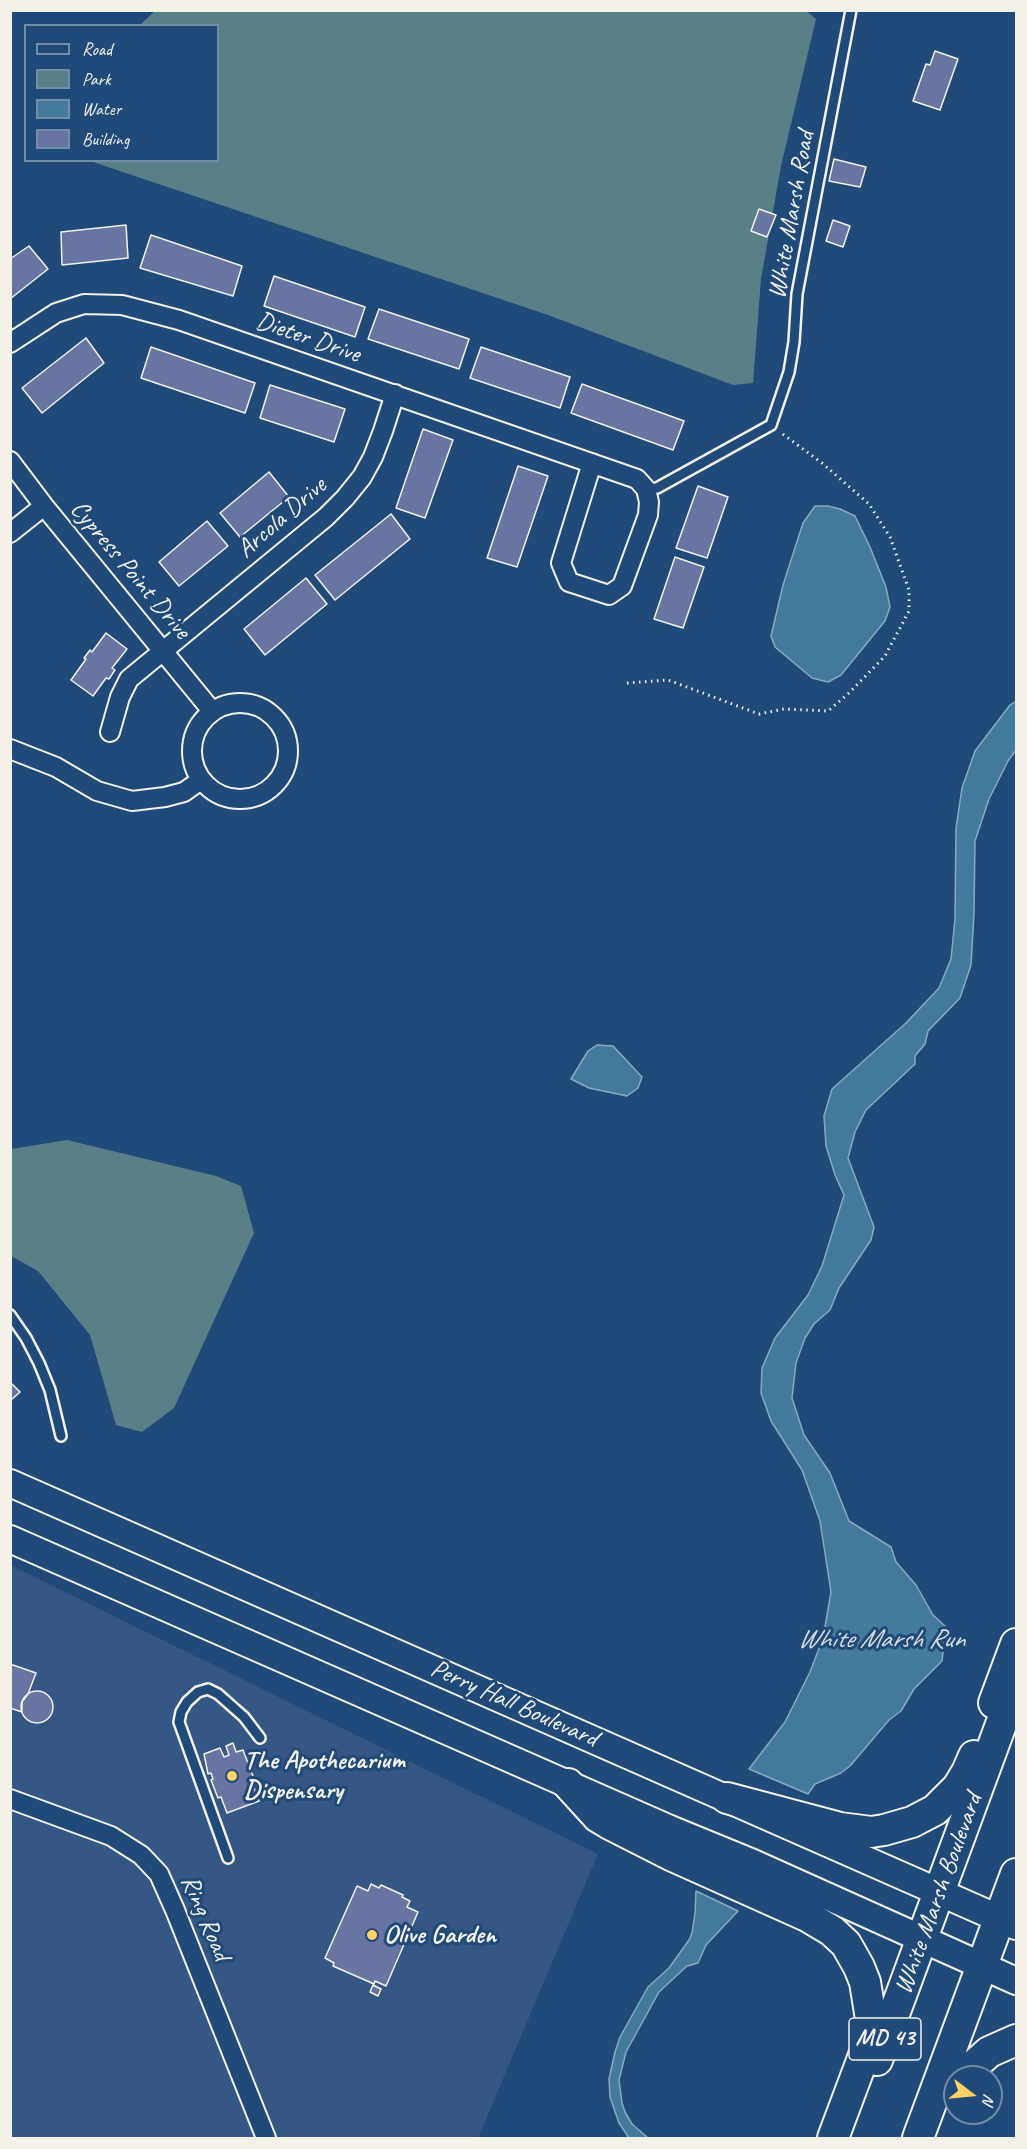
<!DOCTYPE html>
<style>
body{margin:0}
#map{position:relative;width:1027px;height:2149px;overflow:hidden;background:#1f4a7a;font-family:Caveat,sans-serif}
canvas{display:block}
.frame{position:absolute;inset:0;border:12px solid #f4f1e8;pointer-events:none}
.legend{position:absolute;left:24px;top:24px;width:195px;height:138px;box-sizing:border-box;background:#1f4a7a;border:2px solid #748da6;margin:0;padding:8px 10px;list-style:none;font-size:18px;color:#f4f1e8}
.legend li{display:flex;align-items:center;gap:12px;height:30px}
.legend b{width:30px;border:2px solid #748da6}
.north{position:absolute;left:943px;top:2065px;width:60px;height:60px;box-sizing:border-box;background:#1f4a7a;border:2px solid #748da6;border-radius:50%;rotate:106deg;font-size:16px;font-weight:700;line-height:24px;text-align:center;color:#f4f1e8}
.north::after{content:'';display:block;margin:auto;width:21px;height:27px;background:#ffd166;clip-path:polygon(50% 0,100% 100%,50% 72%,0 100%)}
</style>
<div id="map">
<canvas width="1027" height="2149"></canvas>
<div class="frame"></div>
<ul class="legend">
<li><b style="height:8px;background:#1f4a7a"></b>Road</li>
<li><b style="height:16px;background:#588086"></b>Park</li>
<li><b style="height:16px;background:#437b9e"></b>Water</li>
<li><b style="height:16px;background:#6875a2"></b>Building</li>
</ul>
<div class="north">N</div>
</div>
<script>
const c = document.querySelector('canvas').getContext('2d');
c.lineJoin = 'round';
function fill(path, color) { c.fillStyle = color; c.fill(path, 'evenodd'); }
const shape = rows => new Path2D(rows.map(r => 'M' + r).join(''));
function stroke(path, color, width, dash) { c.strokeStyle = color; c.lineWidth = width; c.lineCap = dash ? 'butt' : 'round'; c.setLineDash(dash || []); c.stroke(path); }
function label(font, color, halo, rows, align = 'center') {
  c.font = font + ' Caveat,sans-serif'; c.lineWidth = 6; c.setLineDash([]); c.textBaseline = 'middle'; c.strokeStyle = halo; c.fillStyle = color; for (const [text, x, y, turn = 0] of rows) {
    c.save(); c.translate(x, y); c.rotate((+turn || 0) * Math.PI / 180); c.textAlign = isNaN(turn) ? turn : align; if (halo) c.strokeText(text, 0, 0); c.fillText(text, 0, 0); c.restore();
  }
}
const built = shape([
 [10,1565,598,1854,478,2138,11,2138]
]);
const green = shape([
 [805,10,816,19,781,166,761,279,753,383,733,385,548,315,90,161,218,160,218,26,140,25,155,11],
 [67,1140,216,1176,241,1186,254,1233,174,1408,142,1432,116,1425,90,1335,38,1271,11,1256,11,1149]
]);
const water = shape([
 [815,506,828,506,840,509,855,516,870,547,886,587,890,607,885,621,841,675,828,682,812,678,775,647,771,636,783,585,803,523,815,506],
 [1016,701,1016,750,1008,761,989,799,975,841,974,913,971,965,960,998,928,1031,925,1044,915,1056,915,1064,866,1110,855,1132,848,1158,874,1227,871,1240,839,1288,830,1310,814,1324,805,1338,796,1363,792,1398,804,1435,830,1473,849,1521,891,1547,896,1562,916,1585,933,1615,946,1627,942,1661,914,1689,901,1711,889,1720,850,1766,841,1773,815,1784,808,1794,749,1769,785,1722,810,1672,823,1638,831,1592,820,1521,802,1470,771,1421,761,1393,762,1368,775,1338,808,1295,822,1266,844,1195,835,1175,826,1146,824,1116,832,1089,906,1023,939,988,951,959,955,919,956,828,962,788,975,751,1010,705,1016,701],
 [597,1045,613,1046,642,1077,638,1088,627,1096,589,1088,571,1079,588,1051,597,1045],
 [696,1891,738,1911,706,1945,698,1963,687,1966,659,1992,626,2052,619,2080,622,2103,625,2112,632,2124,648,2138,629,2138,619,2123,610,2097,609,2079,615,2052,620,2037,648,1987,669,1968,689,1940,692,1933,695,1913,696,1891]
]);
const building = shape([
 [935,51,958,59,940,110,913,101,926,64,930,65,935,51],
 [834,159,866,167,860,187,829,181,834,159],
 [759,209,776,215,767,237,751,231,759,209],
 [833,220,850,226,843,247,826,241,833,220],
 [126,225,128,258,62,265,61,232,126,225],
 [151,235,242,266,233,296,140,268,151,235],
 [29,246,48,269,10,299,10,259,29,246],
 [274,276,365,307,355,337,264,306,274,276],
 [379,309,469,339,459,369,368,339,379,309],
 [86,338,104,363,42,413,22,388,86,338],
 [151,347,255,383,245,413,141,378,151,347],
 [481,347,570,377,560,408,470,378,481,347],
 [582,384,684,421,673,450,571,413,582,384],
 [270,385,345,409,334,442,260,418,270,385],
 [423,429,453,440,425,518,396,508,423,429],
 [518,466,548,476,517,567,487,558,518,466],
 [269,472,289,497,240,537,220,513,269,472],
 [698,486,728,497,707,558,676,548,698,486],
 [391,514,410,539,335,600,315,575,391,514],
 [207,521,228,546,179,586,159,562,207,521],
 [675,557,704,567,683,628,654,619,675,557],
 [306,578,327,604,265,655,244,629,306,578],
 [106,633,127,649,112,668,115,670,109,679,106,678,93,696,71,680,86,659,84,658,90,650,92,652,106,633],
 [10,1382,20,1392,10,1401,10,1382],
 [10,1664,36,1673,28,1694,22,1702,22,1712,10,1708,10,1664],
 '21 1707a16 16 0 1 1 32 0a16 16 0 1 1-32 0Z',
 [233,1743,236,1752,243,1750,256,1784,253,1785,259,1801,227,1813,221,1797,218,1798,211,1780,213,1779,211,1773,208,1774,204,1754,220,1748,224,1757,229,1755,226,1746,233,1743],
 [371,1884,379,1888,381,1885,403,1895,402,1897,410,1901,407,1907,418,1912,386,1986,375,1981,374,1984,333,1966,334,1963,325,1958,357,1886,368,1891,371,1884],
 [373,1985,381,1989,378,1996,370,1992,373,1985]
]);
const path = shape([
 [627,683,668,680,759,714,784,709,828,711,849,693,885,656,909,611,909,590,890,537,869,504,822,463,780,432]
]);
const service = shape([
 [646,489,657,488,771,425,789,372,794,342,797,294,851,10],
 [10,1315,26,1338,39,1363,50,1390,61,1436],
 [228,1858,179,1722,181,1712,187,1702,198,1692,208,1689,218,1694,244,1717,260,1738]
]);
const minor = shape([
 [10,343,56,313,84,304,122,305,179,320,637,479,646,489,649,502,648,515,622,586,609,595,569,582,561,563,592,463],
 [10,461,44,506,212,711],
 [10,533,44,506],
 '192 751a48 48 0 1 1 96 0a48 48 0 1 1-96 0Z',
 [110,732,120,697,129,679,326,517,345,498,362,477,373,457,383,431,395,394],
 [10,749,56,767,97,791,132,801,165,797,184,792,201,780],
 [10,1799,111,1836,141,1855,159,1874,175,1910,266,2138]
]);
const secondary = shape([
 [10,1483,1016,1926],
 [10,1539,670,1829,753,1863,1016,1981]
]);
const trunk = shape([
 [994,1703,1016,1644],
 [568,1784,598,1817,608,1823,673,1856,807,1916,832,1931,846,1944,859,1967,865,1982,871,2019,869,2042,833,2138],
 [727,1798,840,1828,871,1832,884,1830,912,1822,935,1810,958,1787,967,1772,974,1756],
 [877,2060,1016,1684],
 [961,2077,989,2052,1016,2040],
 [918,2138,1016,1874]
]);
const markers = [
 [232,1776,6,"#ffd166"],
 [372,1935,6,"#ffd166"]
];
const shields = [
 [885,2039,72]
];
const shieldNames = [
 ["MD 43",885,2039]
];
const streetNames = [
 ["White Marsh Road",792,215,-80],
 ["Dieter Drive",308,338,19],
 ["Arcola Drive",282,518,-41],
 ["Cypress Point Drive",130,570,50],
 ["Perry Hall Boulevard",514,1704,24],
 ["White Marsh Boulevard",939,1894,-70],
 ["Ring Road",205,1918,67]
];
const poiNames = [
 ["The Apothecarium",244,1761],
 ["Dispensary",244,1791],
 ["Olive Garden",384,1935]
];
const waterNames = [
 ["White Marsh Run",881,1640]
];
fill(built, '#355786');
fill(green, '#588086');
fill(water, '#437b9e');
stroke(water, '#8aaabc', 1.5);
fill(building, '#6875a2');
stroke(building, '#f4f1e8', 1.5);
stroke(service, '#f4f1e8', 14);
stroke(minor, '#f4f1e8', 22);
stroke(secondary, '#f4f1e8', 30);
stroke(trunk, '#f4f1e8', 34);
stroke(path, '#f4f1e8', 3, [1.5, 4.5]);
stroke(service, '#1f4a7a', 9);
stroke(minor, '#1f4a7a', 18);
stroke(secondary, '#1f4a7a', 26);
stroke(trunk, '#1f4a7a', 30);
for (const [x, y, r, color] of markers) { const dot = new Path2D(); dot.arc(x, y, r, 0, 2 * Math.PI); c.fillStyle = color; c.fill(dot); stroke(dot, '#1f4a7a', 2); }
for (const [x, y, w] of shields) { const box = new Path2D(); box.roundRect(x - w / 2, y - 21, w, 42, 4.5); c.fillStyle = '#1f4a7a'; c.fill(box); stroke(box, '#f4f1e8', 1.5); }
label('bold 24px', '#f4f1e8', null, shieldNames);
label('26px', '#f4f1e8', '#1f4a7a', streetNames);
label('bold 26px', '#f4f1e8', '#1f4a7a', poiNames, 'left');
label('italic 27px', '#d9dfdd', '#1f4a7a', waterNames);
</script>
